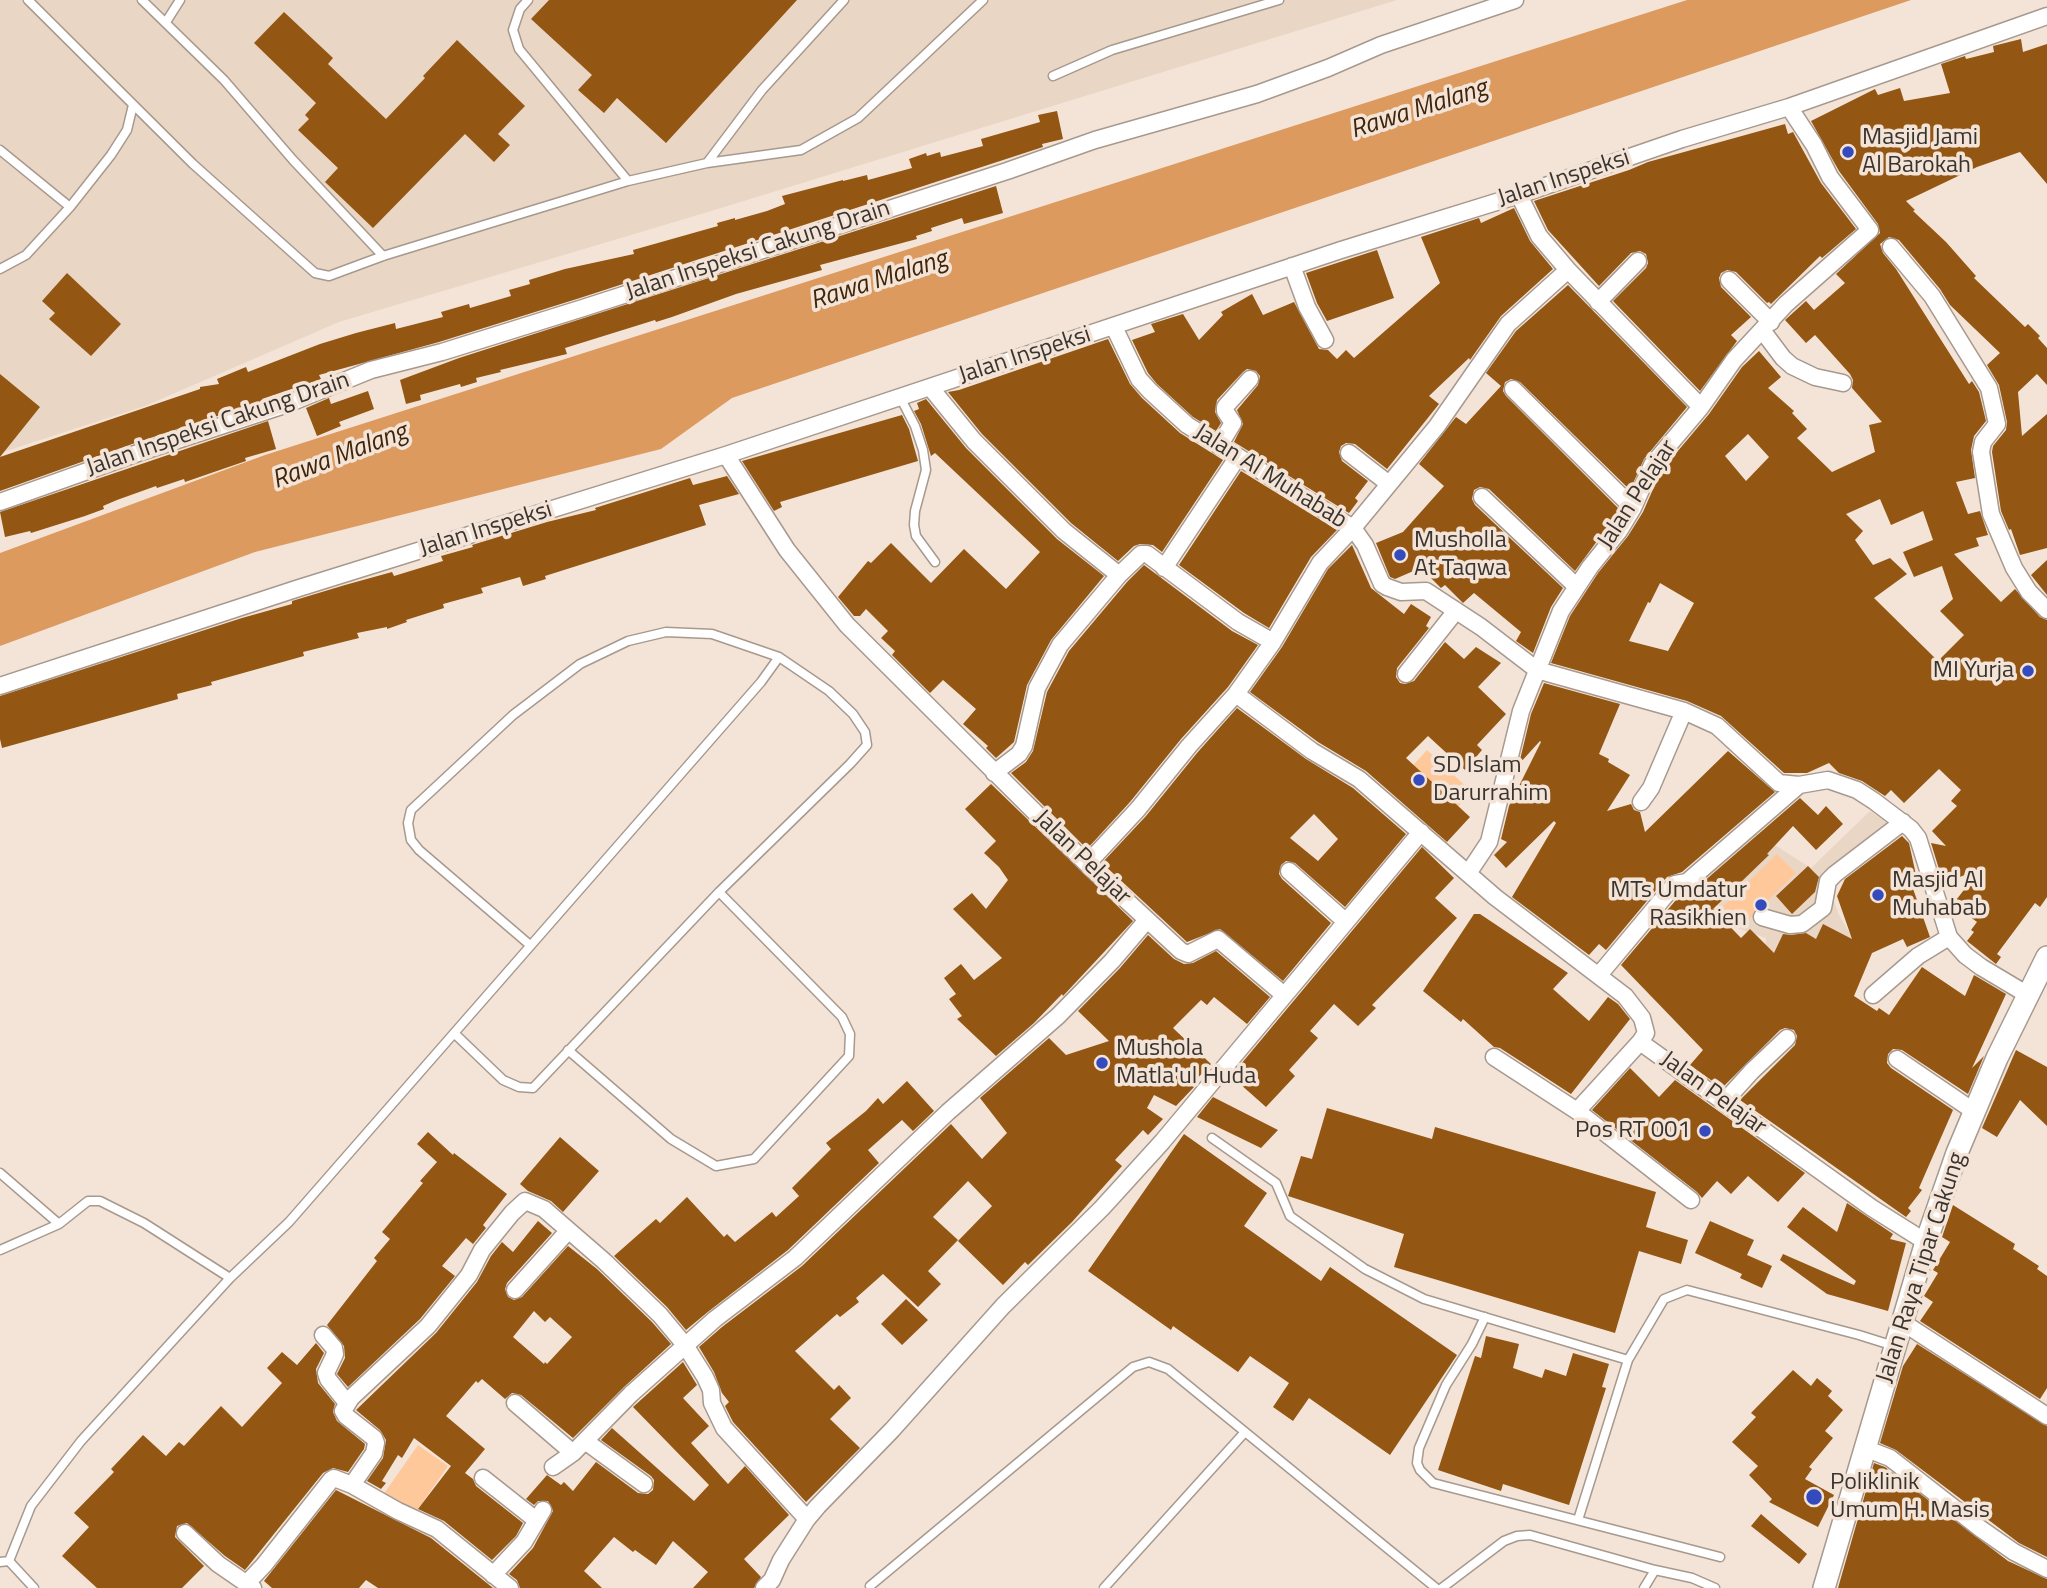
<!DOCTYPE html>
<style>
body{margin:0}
canvas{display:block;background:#f3e4d7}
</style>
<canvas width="2047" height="1588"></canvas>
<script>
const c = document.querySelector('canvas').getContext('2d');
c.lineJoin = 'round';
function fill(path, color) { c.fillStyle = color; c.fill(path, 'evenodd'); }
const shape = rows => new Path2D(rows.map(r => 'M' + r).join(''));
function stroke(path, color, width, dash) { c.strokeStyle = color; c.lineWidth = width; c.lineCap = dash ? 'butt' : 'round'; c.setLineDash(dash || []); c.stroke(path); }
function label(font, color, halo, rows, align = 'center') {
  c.font = font + ' "Titillium Web",sans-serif'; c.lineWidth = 7; c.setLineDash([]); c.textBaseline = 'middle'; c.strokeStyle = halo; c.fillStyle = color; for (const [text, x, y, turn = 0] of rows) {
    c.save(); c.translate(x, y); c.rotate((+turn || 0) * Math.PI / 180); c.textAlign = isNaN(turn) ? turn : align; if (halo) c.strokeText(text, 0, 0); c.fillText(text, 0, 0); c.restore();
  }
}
const built = shape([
 [0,0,1397,0,708,212,339,322,145,406,0,453],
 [1870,811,1902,833,1829,888,1839,915,1864,957,1764,955,1766,938,1737,928,1713,915,1703,921,1678,895,1751,830,1811,868]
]);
const green = shape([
 [1427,750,1472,792,1450,815,1406,773],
 [1777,854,1796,873,1741,927,1722,907],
 [418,1445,448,1466,413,1516,383,1495]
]);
const water = shape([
 [1687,0,1911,0,732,398,661,449,255,552,0,646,0,553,265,455]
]);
const building = shape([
 [549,0,797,0,666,143,617,98,604,113,578,90,592,75,531,19],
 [284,12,333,58,328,64,386,119,425,78,423,76,457,40,525,106,498,134,510,145,494,162,465,134,373,228,325,182,338,168,298,130,309,119,305,115,316,103,254,43],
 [2021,39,2023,52,2047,44,2047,184,2020,152,1977,167,1906,201,1915,210,1913,211,1946,242,1976,276,1974,278,2025,327,2028,324,2040,336,2038,338,2047,348,2047,385,2037,374,2018,392,2022,436,2047,414,2047,548,2020,555,2011,529,2009,530,2001,511,1992,452,1993,446,2006,430,2007,422,1999,385,1987,365,2000,353,1950,305,1940,289,1899,240,1889,237,1880,244,1883,253,1896,269,1969,384,1972,381,1979,392,1986,421,1974,436,1971,450,1975,478,1956,482,1968,514,1980,511,1988,535,1976,538,1979,546,1954,554,2001,602,2015,589,2040,617,2047,620,2047,897,2040,907,2035,903,1997,954,2001,957,1996,964,1967,941,1974,932,1971,930,1977,922,1953,904,1981,868,1946,883,1942,879,1931,843,1946,846,1932,831,1957,806,1951,801,1961,790,1939,769,1904,803,1891,790,1885,796,1862,781,1839,773,1829,763,1807,773,1784,773,1721,716,1687,701,1551,663,1570,616,1598,573,1628,536,1643,512,1661,471,1709,414,1742,367,1759,351,1781,377,1768,388,1794,411,1792,413,1807,429,1797,438,1832,472,1875,452,1869,425,1882,422,1852,388,1853,380,1850,374,1815,335,1806,343,1785,320,1806,301,1814,310,1845,283,1836,274,1880,233,1878,224,1839,171,1811,121,1875,89,1878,95,1900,88,1904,101,1950,93,1941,64,1965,56,1966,59,1994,52,1993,46],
 [1748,434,1769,457,1746,481,1725,456],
 [1880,499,1891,525,1923,511,1933,540,1903,552,1914,577,1942,566,1953,599,1940,611,1964,635,1938,661,1874,598,1907,574,1890,558,1873,565,1855,540,1863,531,1846,514],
 [1660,583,1694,603,1668,651,1629,641,1648,602,1650,603],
 [1057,111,1063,139,1042,144,1043,147,580,298,439,342,319,375,321,379,262,399,263,401,135,443,0,491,0,457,200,389,200,387,219,384,217,379,246,367,248,372,320,344,356,333,395,323,396,329,443,317,441,312,469,304,470,308,511,296,509,290,530,284,529,280,565,269,634,254,633,250,718,226,717,223,735,218,735,220,767,211,785,204,782,196,843,180,843,181,867,175,868,180,912,168,909,159,926,153,927,156,940,152,941,157,983,146,981,139,1040,122,1038,115],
 [1785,124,1788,134,1793,132,1821,183,1856,229,1822,258,1820,256,1771,304,1769,302,1767,303,1736,272,1727,270,1721,273,1719,278,1721,287,1751,317,1731,335,1737,341,1700,391,1613,301,1646,268,1648,263,1646,254,1640,251,1631,253,1599,286,1548,230,1534,201,1629,170,1648,162],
 [996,186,1003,213,964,224,962,218,931,228,932,231,916,236,917,239,820,265,822,270,736,294,672,317,656,322,655,320,565,348,567,354,500,370,501,372,476,378,477,382,461,387,460,384,420,395,421,400,406,404,400,380,459,358],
 [1514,208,1530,241,1553,269,1501,316,1470,360,1469,358,1429,396,1439,404,1387,469,1355,444,1346,443,1341,446,1339,452,1342,461,1368,481,1355,498,1358,501,1349,513,1234,442,1243,424,1237,410,1258,385,1260,376,1256,371,1247,369,1243,372,1217,400,1215,412,1221,423,1216,431,1193,417,1157,384,1148,373,1132,340,1155,332,1151,324,1183,314,1199,340,1223,315,1221,312,1252,294,1263,315,1294,302,1319,349,1328,350,1337,359,1346,350,1354,358,1440,283,1421,237,1479,218,1481,223],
 [1377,250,1394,298,1327,321,1317,303,1306,273],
 [67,273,121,324,91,356,49,319,55,313,42,301],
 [1568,285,1687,407,1644,459,1630,490,1520,382,1511,379,1505,382,1503,391,1506,396,1620,510,1575,571,1489,489,1480,487,1474,490,1472,499,1475,505,1563,588,1551,607,1533,653,1516,641,1521,632,1474,593,1463,603,1445,585,1441,588,1429,576,1439,560,1395,579,1390,577,1376,543,1403,532,1444,486,1419,464,1456,417,1466,424,1501,386,1486,373,1516,331],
 [1108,339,1130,384,1142,398,1180,433,1223,460,1162,552,1153,545,1140,544,1134,546,1118,561,1071,523,982,434,948,392,959,390],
 [0,374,40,407,0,457],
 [368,391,374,409,339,422,341,426,317,436,306,408,329,398,331,404],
 [926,399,966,448,1057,539,1104,576,1051,640,1027,685,1014,742,996,758,986,748,988,746,963,724,976,709,943,680,930,693,892,655,895,651,881,638,888,631,866,609,860,616,854,616,838,597,868,561,871,563,891,543,931,583,964,549,1006,589,1040,552,935,453,931,456,921,424,914,411,919,409,917,403],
 [902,415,909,429,918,461,780,502,782,507,774,511,742,461],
 [268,421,276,449,245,458,246,461,185,482,184,479,157,488,156,486,117,500,103,506,104,509,85,516,31,533,30,531,5,537,0,512],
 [1241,471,1337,530,1311,557,1269,628,1244,613,1179,565],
 [727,476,739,494,699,505,706,525,545,576,546,579,523,586,520,577,481,588,483,593,443,604,444,608,406,620,407,622,387,629,387,627,357,633,359,638,303,652,304,656,211,682,212,685,177,694,178,699,2,748,0,739,0,696,242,618,292,604,292,601,345,585,392,572,394,576,443,561,441,556,473,547,472,545,547,522,596,510,595,508,690,478,693,485],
 [1352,545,1371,588,1376,592,1404,614,1411,604,1431,617,1426,626,1429,628,1397,668,1396,677,1400,683,1405,684,1414,681,1445,642,1464,659,1476,647,1501,663,1478,687,1506,714,1477,745,1482,750,1465,770,1428,736,1406,758,1470,817,1447,842,1366,771,1318,742,1250,692,1282,647,1328,569],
 [2047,560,2047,595,2031,575],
 [1144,565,1232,631,1258,645,1228,687,1181,739,1130,802,1087,849,1011,773,1026,762,1033,751,1047,692,1069,651,1127,582],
 [1544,683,1620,704,1599,754,1609,759,1608,762,1630,775,1607,811,1631,804,1634,810,1640,812,1645,832,1728,751,1775,792,1682,872,1667,877,1606,950,1599,944,1589,955,1512,897,1556,823,1554,821,1506,868,1494,855,1507,842,1501,839,1509,806,1541,742,1540,741,1519,764,1531,714],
 [1237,708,1306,759,1353,788,1406,834,1345,907,1295,863,1286,861,1281,865,1279,874,1282,879,1331,923,1283,981,1220,929,1187,942,1102,863,1146,816,1197,753],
 [1314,814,1338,839,1318,861,1290,838],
 [991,784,1133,921,1063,996,1062,994,1034,1023,996,1056,957,1019,962,1016,949,999,956,994,944,978,961,964,974,980,1002,958,953,909,972,893,986,909,1008,880,999,867,984,853,996,841,965,809],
 [1800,798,1818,815,1826,806,1843,824,1816,850,1793,826,1767,854,1769,855,1713,909,1741,938,1750,929,1774,953,1783,934,1791,935,1806,933,1816,939,1823,924,1852,939,1837,896,1845,879,1902,836,1909,843,1916,875,1905,866,1930,937,1907,947,1903,939,1872,953,1854,996,1877,1011,1879,1008,1889,1015,1922,967,1965,996,1974,975,2006,994,1972,1068,1984,1056,1968,1094,1902,1050,1893,1049,1888,1054,1887,1063,1891,1068,1959,1114,1953,1110,1919,1188,1922,1190,1908,1208,1911,1211,1906,1217,1740,1100,1795,1045,1797,1036,1794,1030,1785,1028,1780,1030,1722,1088,1690,1065,1703,1050,1621,965,1681,894,1694,890],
 [1422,847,1454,878,1435,898,1457,918,1372,1005,1376,1008,1358,1026,1334,1004,1310,1031,1318,1038,1289,1070,1295,1076,1266,1107,1231,1076],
 [1808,866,1819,877,1815,892,1792,914,1776,896],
 [1474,914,1480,914,1568,973,1553,989,1589,1021,1608,997,1618,1004,1630,1019,1571,1094,1500,1048,1494,1047,1463,1019,1461,1022,1423,991],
 [1148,935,1174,959,1184,964,1193,963,1216,951,1270,997,1247,1024,1214,997,1207,1005,1201,1000,1173,1028,1211,1064,1191,1085,1194,1087,1176,1106,1154,1095,1147,1108,1163,1119,1148,1135,1143,1130,1115,1160,1122,1166,1072,1222,1028,1265,1025,1262,1003,1285,958,1241,992,1206,968,1181,933,1217,958,1240,928,1271,941,1284,918,1307,883,1274,856,1298,859,1302,840,1317,837,1314,795,1351,834,1390,839,1385,851,1398,830,1419,860,1448,806,1502,733,1422,725,1406,729,1402,722,1393,714,1372,699,1347,722,1327,802,1266,951,1124,982,1159,1007,1133,980,1098,1049,1038,1066,1055,1109,1041,1078,1011,1120,968],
 [2016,1050,2047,1067,2047,1126,2020,1100,1997,1137,1982,1128],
 [1630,1068,1659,1097,1675,1080,1805,1173,1778,1202,1748,1176,1731,1194,1717,1181,1702,1198,1697,1192,1592,1110],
 [907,1081,934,1111,913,1131,902,1120,868,1150,879,1163,788,1250,709,1311,686,1330,667,1307,614,1256,656,1219,660,1223,687,1197,724,1237,727,1234,735,1242,772,1212,776,1217,799,1196,792,1188,831,1149,826,1143,866,1111,878,1098,883,1104],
 [1213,1097,1278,1130,1261,1148,1197,1117],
 [1327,1108,1432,1139,1435,1127,1656,1192,1646,1227,1688,1240,1681,1264,1639,1251,1615,1333,1394,1267,1404,1234,1288,1196,1301,1156,1312,1159],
 [428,1132,453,1155,454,1153,507,1194,483,1225,486,1228,473,1244,466,1238,442,1266,455,1276,420,1319,348,1387,337,1374,345,1358,344,1346,327,1325,377,1261,374,1258,390,1239,382,1232,423,1183,420,1181,437,1162,417,1144],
 [1184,1134,1267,1193,1244,1226,1321,1281,1330,1267,1457,1355,1390,1455,1309,1398,1293,1421,1273,1407,1289,1383,1250,1356,1238,1372,1173,1326,1171,1330,1088,1271],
 [560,1137,599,1171,563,1212,551,1201,528,1191,520,1184],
 [1847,1203,1893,1234,1890,1239,1906,1243,1888,1311,1827,1294,1780,1260,1783,1254,1854,1285,1856,1281,1787,1227,1803,1207,1837,1232],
 [1953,1205,2015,1244,2013,1249,2039,1266,2037,1269,2047,1276,2047,1388,2040,1399,1920,1321,1933,1302,1924,1296,1938,1273,1933,1270,1950,1242,1942,1237],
 [538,1221,552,1233,507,1283,505,1289,508,1297,514,1300,522,1297,568,1246,597,1269,652,1322,671,1344,624,1387,573,1438,521,1395,512,1393,505,1399,482,1379,478,1383,476,1381,446,1416,485,1449,465,1473,473,1479,476,1486,523,1523,516,1536,492,1560,444,1521,418,1509,451,1466,414,1438,402,1458,398,1455,382,1481,386,1483,381,1489,367,1481,383,1458,386,1440,380,1430,356,1410,436,1333,477,1282,491,1256,502,1242,513,1252],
 [534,1311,545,1322,550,1317,572,1337,547,1364,545,1362,544,1364,513,1337],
 [1710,1221,1754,1240,1747,1255,1772,1266,1762,1288,1740,1278,1742,1274,1695,1253],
 [906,1299,928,1320,902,1345,881,1324],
 [1486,1336,1519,1344,1513,1368,1542,1378,1545,1369,1566,1376,1573,1353,1609,1364,1602,1387,1606,1388,1569,1505,1503,1484,1501,1491,1438,1470,1475,1356,1481,1358],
 [316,1343,324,1353,316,1369,318,1383,335,1404,333,1412,337,1421,365,1444,364,1449,348,1472,333,1468,323,1473,245,1570,225,1556,187,1523,177,1526,175,1537,204,1566,182,1588,97,1588,62,1556,89,1527,74,1513,114,1472,111,1469,143,1435,166,1456,179,1442,184,1446,221,1406,242,1427,282,1383,267,1368,282,1352,297,1365],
 [1917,1344,2047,1426,2047,1557,2019,1543,1896,1450,1880,1443,1903,1366],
 [683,1362,697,1385,683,1398,709,1426,691,1443,728,1484,745,1466,789,1515,744,1559,761,1577,754,1588,693,1588,708,1572,673,1541,656,1565,635,1550,633,1552,614,1537,584,1571,602,1588,520,1588,517,1580,509,1574,533,1548,553,1511,548,1501,538,1501,534,1505,526,1499,547,1475,561,1485,564,1482,573,1491,596,1462,638,1493,648,1494,653,1490,654,1480,651,1476,601,1440,612,1428,694,1501,709,1485,633,1407],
 [1793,1370,1811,1386,1817,1378,1832,1391,1828,1396,1843,1410,1825,1431,1833,1438,1809,1467,1812,1469,1805,1479,1834,1495,1818,1527,1769,1502,1772,1499,1749,1475,1758,1466,1732,1442,1756,1417,1751,1413],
 [1874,1463,1885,1467,2008,1561,2047,1579,2047,1588,1838,1588],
 [336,1490,431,1538,493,1588,378,1588,366,1580,359,1588,272,1588,264,1581],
 [1761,1514,1807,1554,1799,1564,1751,1526]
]);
const service = shape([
 [28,0,193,164,315,273,329,276,383,256,628,181,707,163,801,150,858,118,983,0],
 [142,0,224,80,293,160,383,256],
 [528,0,520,9,513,30,519,49,628,181],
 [166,22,180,0],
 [1053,76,1112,50,1279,0],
 [0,150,70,207],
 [707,163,762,90,844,0],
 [0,269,26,255,70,207,111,155,127,130,133,105],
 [900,397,915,426,923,450,926,470,915,511,914,525,916,536,935,562],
 [454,1033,503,1080,519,1087,533,1088,719,892,850,764,867,745,865,732,853,714,829,691,779,657,712,634,666,632,628,641,580,664,513,715,411,810,408,823,411,840,419,850,530,945],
 [568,1050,671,1139,716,1166,754,1159,849,1056,850,1034,842,1017,719,892],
 [1212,1138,1276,1183,1290,1216,1365,1269,1424,1299,1628,1360],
 [0,1173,59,1224],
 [0,1250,59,1224,88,1201,100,1201,144,1223,230,1278],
 [1485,1317,1472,1344,1446,1385,1419,1448,1417,1463,1420,1470,1433,1483,1720,1557],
 [1578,1520,1628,1360,1664,1299,1687,1290,1859,1335,1894,1346],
 [9,1561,31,1506,81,1441,230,1278,289,1222,761,682,779,657],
 [0,1562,9,1561,34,1588],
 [870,1586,1133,1367,1149,1362,1168,1369,1436,1588],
 [1104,1588,1245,1432],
 [1442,1588,1504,1541,1517,1536,1530,1535,1655,1570],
 [1644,1588,1655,1570,1692,1578,1715,1588]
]);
const minor = shape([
 [1519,195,1539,236,1568,270,1701,407],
 [1891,247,1932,296,1989,388,1997,424,1983,442,1981,452,1991,514,2014,568,2029,592,2047,610],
 [1292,266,1307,307,1325,340],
 [1729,280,1771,322],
 [1598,302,1638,261],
 [1114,327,1139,379,1150,391,1187,425,1353,528,1365,545,1382,584,1387,587,1401,592,1426,591,1481,627,1537,670,1684,711,1717,726,1779,783,1799,785,1828,780,1857,790,1874,801,1911,829,1918,838,1949,937,1965,955,1981,967,2028,995],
 [1762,330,1783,358,1792,366,1815,377,1843,383],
 [930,387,974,441,1064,531,1119,575,1141,554,1147,554,1238,622,1273,642],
 [1513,389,1633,508],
 [1219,446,1233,423,1225,411,1225,407,1250,379],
 [1349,453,1389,484],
 [726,455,787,550,847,625,1087,864,1181,951,1188,954,1218,939,1284,995],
 [1482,497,1577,587],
 [0,502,138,453,285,405,371,370,442,352,583,308,1007,171,1095,140,1257,94,1328,68,1381,45,1515,0],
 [1164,568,1237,458],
 [1406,674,1455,612],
 [0,686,299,588,726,455,1341,250,1519,195,1682,139,1789,107,2047,16],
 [1236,694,1312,751,1359,779,1495,897,1625,996,1642,1018,1646,1033,1640,1042,1577,1111,1691,1200],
 [994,773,1019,754,1024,746,1037,688,1060,645,1119,575],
 [1641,802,1651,788,1684,711],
 [1087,864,1138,809,1189,746,1236,694,1273,642,1320,563,1353,528,1437,426,1508,324,1568,270],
 [1289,871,1345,921],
 [1469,872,1489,842,1521,711,1561,611,1590,567,1619,531,1633,508,1652,465,1701,407,1734,360,1786,304,1870,230,1830,177,1814,145,1789,107],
 [1762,917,1790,925,1802,924,1823,908,1828,881,1835,874,1903,822],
 [1599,975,1675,884,1687,882,1799,785],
 [1873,995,1918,956,1949,937],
 [1640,1042,1872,1208,1926,1242],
 [1494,1057,1577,1111],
 [1897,1059,1975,1112],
 [1724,1102,1752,1071,1787,1038],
 [515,1290,568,1231],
 [1902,1322,2047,1416],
 [323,1335,334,1348,335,1354,326,1373,328,1379,347,1403],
 [515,1403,573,1453],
 [585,1441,644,1484],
 [1867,1449,1890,1458,1981,1529,2014,1552,2047,1569],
 [553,1467,573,1453,631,1394,715,1319,795,1258,948,1112,1058,1016,1112,961,1147,920],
 [483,1478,536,1520],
 [185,1533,218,1564,253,1588],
 [493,1575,524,1542,543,1510],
 [247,1583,264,1565,331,1480,334,1478,352,1485],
 [510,1588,437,1529,398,1511,352,1485,374,1453,376,1443,374,1438,346,1416,343,1411,351,1398,428,1326,469,1275,482,1250,512,1213,525,1201,544,1209,604,1261,660,1315,685,1345,705,1377,711,1390,712,1403,724,1428,807,1519],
 [764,1588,772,1580,781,1560,807,1519,818,1506,892,1430,1003,1306,1102,1208,1162,1142,1421,832]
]);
const tertiary = shape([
 [1824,1588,1926,1242,1957,1153,1997,1058,2047,957]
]);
const markers = [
 [1848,152,7,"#354bbd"],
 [1400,555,7,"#354bbd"],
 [2028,671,7,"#354bbd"],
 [1419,780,7,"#354bbd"],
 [1878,895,7,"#354bbd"],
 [1761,905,7,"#354bbd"],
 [1102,1063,7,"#354bbd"],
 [1705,1131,7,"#354bbd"],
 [1814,1497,9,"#354bbd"]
];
const poiNames = [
 ["Masjid Jami",1862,138],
 ["Al Barokah",1862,166],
 ["Musholla",1414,541],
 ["At Taqwa",1414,569],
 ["MI Yurja",2014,671,"right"],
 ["SD Islam",1433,766],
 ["Darurrahim",1433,794],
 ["Masjid Al",1892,881],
 ["Muhabab",1892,909],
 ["MTs Umdatur",1747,891,"right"],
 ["Rasikhien",1747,919,"right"],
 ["Mushola",1116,1049],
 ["Matla'ul Huda",1116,1077],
 ["Pos RT 001",1691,1131,"right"],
 ["Poliklinik",1830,1483],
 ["Umum H. Masis",1830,1511]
];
const streetNames = [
 ["Jalan Inspeksi",1564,179,-18],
 ["Jalan Inspeksi Cakung Drain",758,251,-18],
 ["Jalan Inspeksi",1025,356,-18],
 ["Jalan Inspeksi Cakung Drain",218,425,-19],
 ["Jalan Al Muhabab",1270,477,32],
 ["Jalan Pelajar",1638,495,-57],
 ["Jalan Inspeksi",486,530,-17],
 ["Jalan Pelajar",1082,858,44],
 ["Jalan Pelajar",1713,1094,36],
 ["Jalan Raya Tipar Cakung",1922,1268,-72]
];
const waterNames = [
 ["Rawa Malang",1419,110,-18],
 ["Rawa Malang",879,281,-18],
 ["Rawa Malang",340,457,-21]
];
fill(built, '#ead6c5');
fill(green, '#fec89b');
fill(water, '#dd9a5f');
fill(building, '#945613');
stroke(service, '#a7998e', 11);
stroke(minor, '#a7998e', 19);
stroke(tertiary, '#a7998e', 24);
stroke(service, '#fff', 8);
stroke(minor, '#fff', 16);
stroke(tertiary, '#fff', 21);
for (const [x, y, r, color] of markers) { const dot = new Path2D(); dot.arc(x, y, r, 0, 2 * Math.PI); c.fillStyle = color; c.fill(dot); stroke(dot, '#f3e4d7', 2.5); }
label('24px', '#3a342f', '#f3e4d7', poiNames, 'left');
label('24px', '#3a342f', '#f3e4d7', streetNames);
label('italic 26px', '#40250a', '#f3e4d7', waterNames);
</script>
